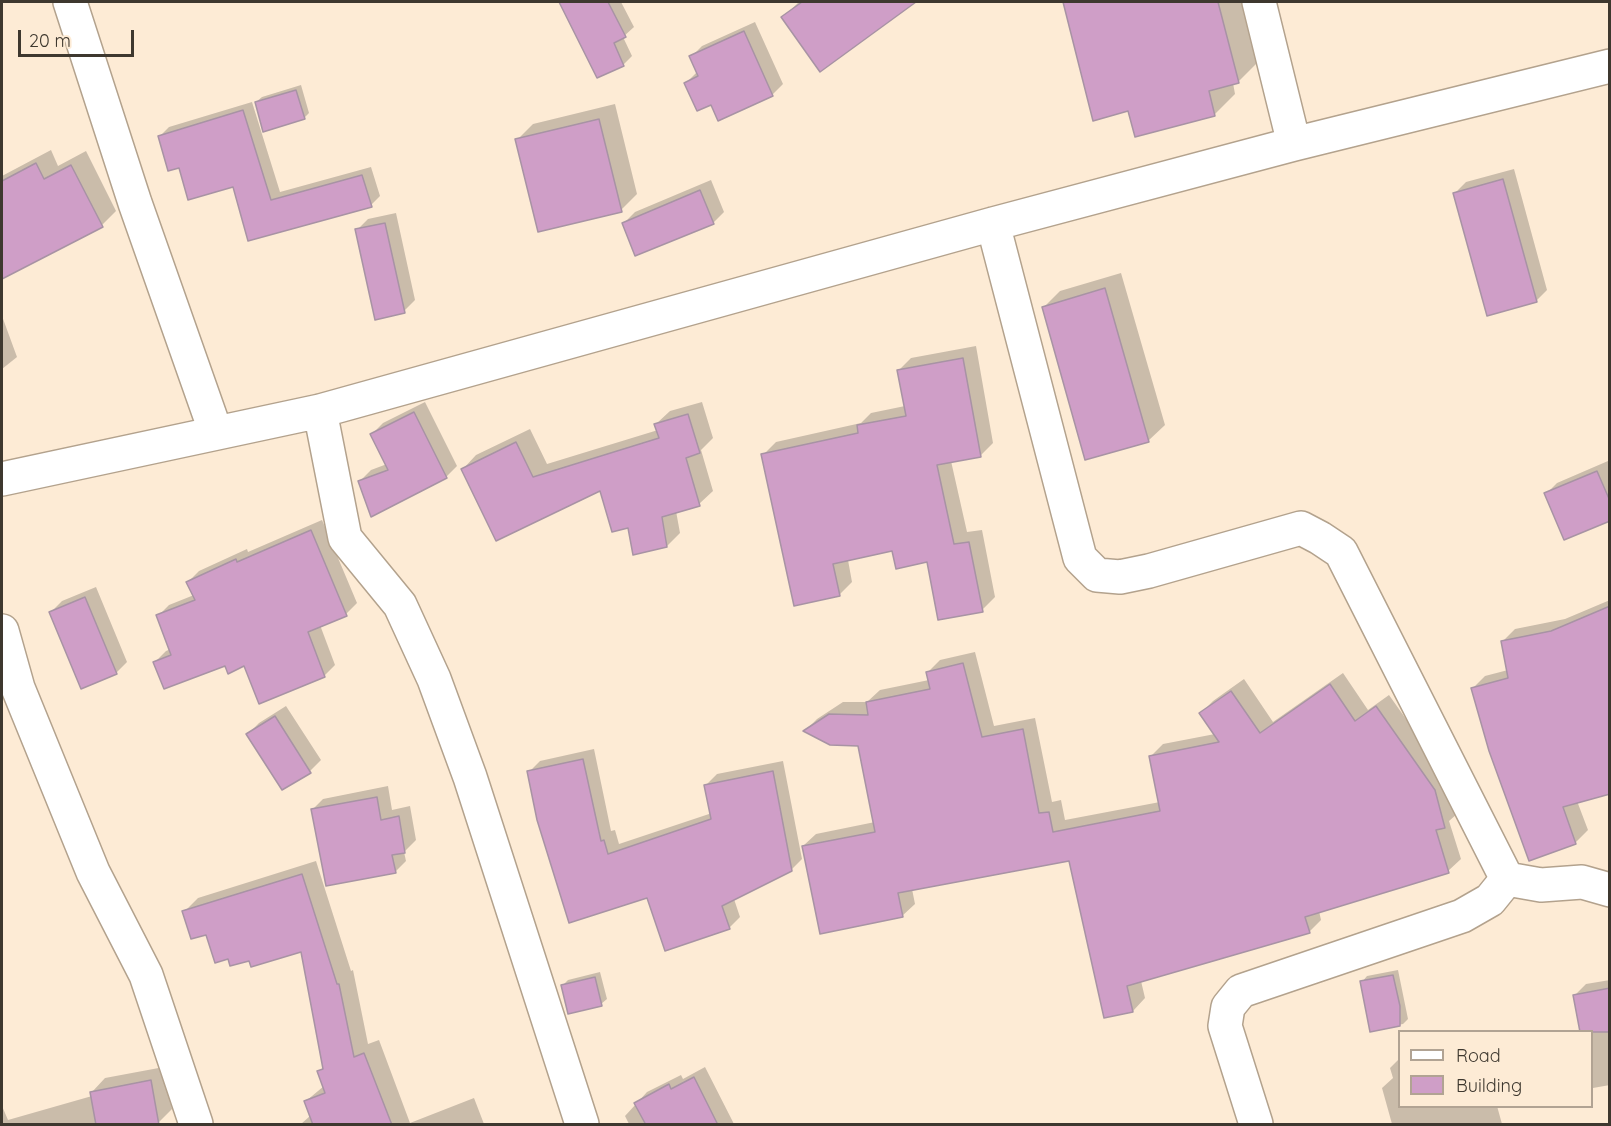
<!DOCTYPE html>
<style>
body{margin:0}
#map{position:relative;width:1611px;height:1126px;overflow:hidden;background:#fdebd5;font-family:Quicksand,sans-serif}
canvas{display:block}
.frame{position:absolute;inset:0;border:3px solid #3e382f;pointer-events:none}
.legend{position:absolute;left:1398px;top:1030px;width:195px;height:78px;box-sizing:border-box;background:#fdebd5;border:2px solid #b1a393;margin:0;padding:8px 10px;list-style:none;font-size:18px;color:#3e382f}
.legend li{display:flex;align-items:center;gap:12px;height:30px}
.legend b{width:30px;border:2px solid #b1a393}
.scale{position:absolute;left:18px;top:30px;width:116px;height:27px;box-sizing:border-box;border:3px solid #3e382f;border-top:0;padding-left:8px;font-size:18px;line-height:21px;white-space:nowrap;color:#3e382f;-webkit-text-stroke:4px #fdebd5;paint-order:stroke}
</style>
<div id="map">
<canvas width="1611" height="1126"></canvas>
<div class="frame"></div>
<ul class="legend">
<li><b style="height:8px;background:#fff"></b>Road</li>
<li><b style="height:16px;background:#cf9ec7"></b>Building</li>
</ul>
<div class="scale">20 m</div>
</div>
<script>
const c = document.querySelector('canvas').getContext('2d');
c.lineJoin = 'round';
function fill(path, color) { c.fillStyle = color; c.fill(path, 'evenodd'); }
const shape = rows => new Path2D(rows.map(r => 'M' + r).join(''));
function stroke(path, color, width, dash) { c.strokeStyle = color; c.lineWidth = width; c.lineCap = dash ? 'butt' : 'round'; c.setLineDash(dash || []); c.stroke(path); }
const shadow = shape([
 [561,2,621,2,634,27,623,37,632,56,623,65,598,76],
 [799,2,914,2,820,70,783,17],
 [1064,2,1244,2,1259,61,1238,82,1233,83,1235,94,1215,114,1136,135,1129,109,1094,119],
 [755,22,783,84,772,95,712,103,686,83,698,71,691,57,702,46],
 [301,85,309,113,304,118,256,102,262,97],
 [252,102,280,192,371,167,380,196,371,205,249,239,234,185,180,166,160,136,169,127],
 [615,104,637,194,621,210,517,140,533,124],
 [51,150,58,166,86,151,116,211,102,225,2,277,2,176],
 [1514,169,1547,290,1536,301,1455,193,1466,182],
 [711,180,724,212,713,223,624,223,635,212],
 [396,213,415,300,404,311,357,230,368,219],
 [1121,273,1165,425,1148,441,1044,307,1060,291],
 [2,316,17,357,2,369],
 [976,346,993,443,980,456,951,461,967,532,982,530,995,597,982,610,928,561,893,549,848,560,852,582,839,595,763,455,776,442,861,423,871,413,905,406,898,371,911,358],
 [425,402,457,466,446,477,360,481,371,470,387,464,372,434,383,423],
 [702,402,713,438,701,450,713,491,699,504,676,511,680,533,667,546,629,526,601,489,463,469,476,455,530,429,547,464,658,430,656,424,670,411],
 [1608,461,1610,519,1546,494,1557,483],
 [322,520,357,603,346,614,320,625,335,665,324,676,245,664,155,662,166,651,171,649,158,616,169,605,194,595,188,582,199,571,247,549,248,552],
 [96,587,127,662,116,673,51,612,62,601],
 [1610,600,1610,792,1577,801,1588,830,1575,843,1473,688,1485,676,1508,670,1503,641,1515,629,1565,619],
 [975,652,994,726,1035,718,1052,802,1061,800,1065,820,1160,802,1151,756,1163,744,1215,734,1201,713,1213,701,1244,679,1273,722,1343,673,1368,710,1389,695,1447,777,1457,814,1449,821,1461,859,1448,871,1319,911,1321,920,1309,932,1141,981,1145,998,1133,1011,1105,1016,1070,859,912,889,915,904,902,916,803,846,816,834,875,822,860,745,805,731,817,719,843,702,867,702,880,690,929,680,927,673,940,660],
 [286,706,321,760,310,771,283,788,248,734,259,723],
 [594,749,611,831,615,830,619,844,712,813,706,785,717,774,783,761,802,859,791,870,734,899,740,917,729,928,648,896,529,772,540,761],
 [388,786,392,810,410,806,416,840,404,852,406,861,395,872,312,810,323,799],
 [316,861,351,971,353,970,368,1044,379,1040,410,1123,474,1098,484,1124,301,1124,310,1116,306,1101,324,1086,319,1072,324,1066,302,950,250,959,229,957,207,933,184,912,198,898],
 [1398,970,1408,1019,1403,1024,1371,1030,1362,982,1367,976],
 [600,972,607,999,601,1004,563,985,568,980],
 [1610,980,1610,1085,1593,1088,1592,1032,1575,995,1586,984],
 [1400,1058,1400,1106,1497,1106,1502,1124,1392,1124,1382,1088,1393,1078,1390,1068],
 [164,1067,172,1109,158,1123,149,1124,2,1124,2,1106,8,1120,92,1096,92,1092,105,1078],
 [705,1067,734,1124,629,1124,625,1116,647,1092,681,1075,683,1079]
]);
const building = shape([
 [559,2,608,2,626,37,614,43,624,66,597,78,559,2],
 [802,2,916,2,820,72,781,17,802,2],
 [1063,2,1218,2,1239,83,1209,91,1215,116,1135,137,1128,111,1093,121,1063,2],
 [744,31,773,96,718,121,711,105,697,111,684,83,698,76,689,56,744,31],
 [296,90,305,119,263,132,255,102,296,90],
 [243,110,271,200,362,175,372,207,248,241,233,187,188,200,179,168,168,171,158,136,243,110],
 [599,119,622,212,538,232,515,139,599,119],
 [36,163,44,179,71,165,103,227,2,279,2,181,36,163],
 [1503,179,1537,302,1487,316,1453,193,1503,179],
 [700,190,714,224,635,256,622,223,700,190],
 [385,223,405,313,375,320,355,229,385,223],
 [1105,288,1149,442,1085,460,1042,307,1105,288],
 [963,358,981,457,937,465,954,544,969,542,983,612,938,620,927,562,896,569,892,551,833,564,840,596,794,606,761,454,858,433,857,425,906,416,897,370,963,358],
 [414,412,447,478,371,517,358,481,388,470,370,434,414,412],
 [688,414,700,453,686,458,700,506,662,517,667,547,633,555,628,528,612,532,600,491,496,541,461,469,516,442,533,477,659,438,654,424,688,414],
 [1597,471,1610,501,1610,521,1564,540,1544,493,1597,471],
 [311,530,347,616,308,632,325,677,259,704,244,666,228,674,225,666,164,689,153,662,171,655,156,615,195,600,186,582,236,559,237,562,311,530],
 [85,597,117,674,81,689,49,612,85,597],
 [1610,606,1610,794,1563,807,1576,844,1529,861,1489,751,1471,688,1508,678,1501,641,1551,631,1610,606],
 [963,663,982,737,1023,729,1039,813,1049,812,1053,832,1160,811,1149,756,1219,742,1199,713,1231,691,1260,733,1330,684,1355,721,1376,706,1435,790,1445,828,1436,830,1449,873,1305,917,1310,933,1127,986,1133,1012,1104,1018,1069,861,898,893,903,917,820,934,802,846,875,832,858,746,830,745,803,731,829,714,868,715,866,702,930,689,926,672,963,663],
 [275,716,311,773,282,790,246,734,275,716],
 [583,759,601,841,604,840,608,854,711,819,704,785,773,771,792,871,722,906,730,929,665,951,647,898,569,923,537,820,527,771,583,759],
 [377,797,381,820,399,816,405,853,392,855,396,873,326,886,311,809,377,797],
 [302,874,337,984,339,984,354,1057,364,1053,392,1125,313,1125,304,1101,325,1093,317,1071,323,1069,301,952,251,967,249,961,230,966,228,959,215,963,206,935,191,939,182,911,302,874],
 [1393,975,1400,1006,1400,1026,1370,1032,1360,981,1393,975],
 [595,977,602,1006,568,1014,561,985,595,977],
 [1610,988,1610,1032,1580,1032,1573,995,1610,988],
 [694,1077,718,1125,646,1125,634,1103,669,1084,671,1089,694,1077],
 [151,1080,159,1125,96,1125,90,1092,151,1080]
]);
const street = shape([
 [70,2,135,203,216,433],
 [1259,2,1294,144],
 [993,224,1080,558,1097,575,1120,577,1149,571,1301,528,1320,538,1341,552,1507,879],
 [320,411,345,538,400,605,434,679,470,777,582,1124],
 [2,479,320,411,993,224,1294,144,1610,66],
 [2,631,18,688,93,872,146,975,196,1124],
 [1507,879,1541,885,1582,882,1610,890],
 [1256,1124,1225,1026,1228,1007,1241,991,1462,916,1490,900,1507,879]
]);
fill(shadow, '#0003');
fill(building, '#cf9ec7');
stroke(building, '#a893a4', 1.5);
stroke(street, '#b3a28d', 36);
stroke(street, '#fff', 33);
</script>
